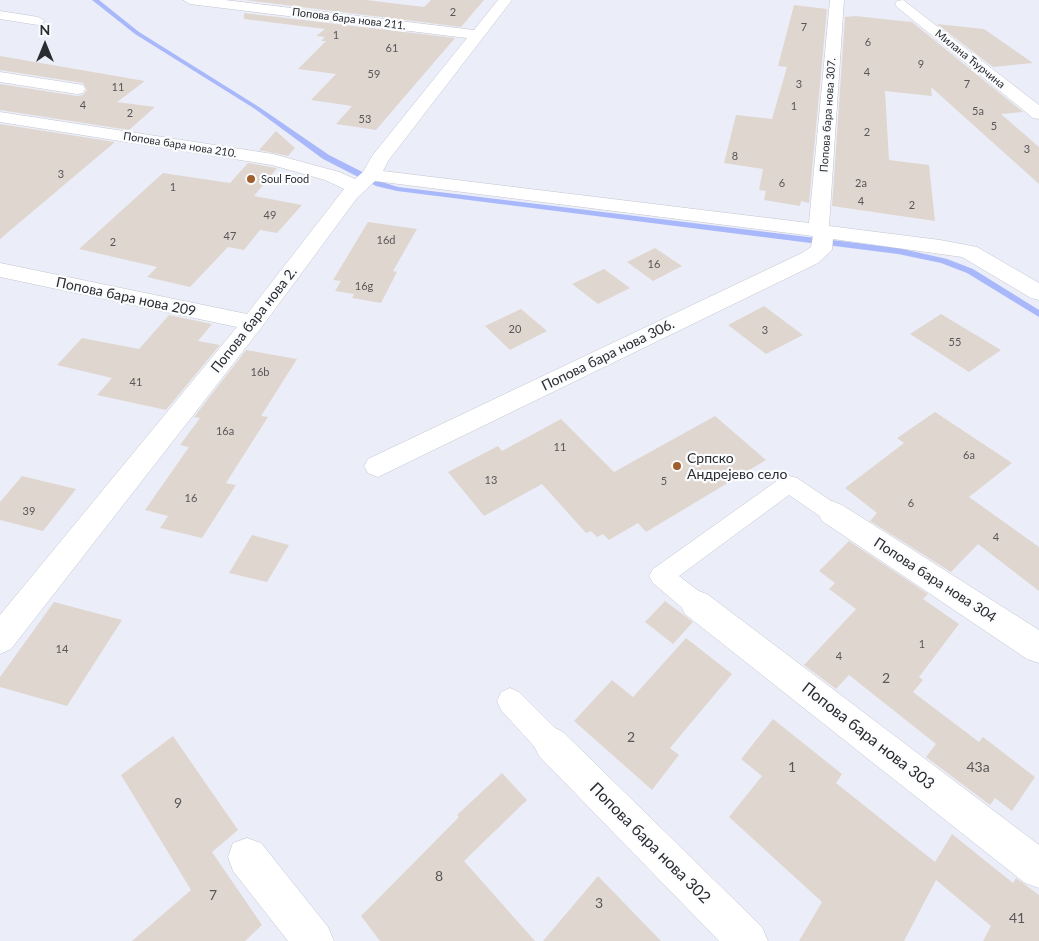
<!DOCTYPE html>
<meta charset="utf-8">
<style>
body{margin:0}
#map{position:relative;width:1039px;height:941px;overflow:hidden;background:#ebeef8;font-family:Lato,sans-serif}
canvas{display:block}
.north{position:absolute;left:20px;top:20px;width:50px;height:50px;-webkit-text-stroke:4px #fbfcfe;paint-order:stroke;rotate:0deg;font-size:14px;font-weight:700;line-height:20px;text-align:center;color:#2b2c30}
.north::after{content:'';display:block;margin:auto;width:18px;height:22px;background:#2b2c30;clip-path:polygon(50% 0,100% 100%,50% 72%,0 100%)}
</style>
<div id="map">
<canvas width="1039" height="941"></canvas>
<div class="north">N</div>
</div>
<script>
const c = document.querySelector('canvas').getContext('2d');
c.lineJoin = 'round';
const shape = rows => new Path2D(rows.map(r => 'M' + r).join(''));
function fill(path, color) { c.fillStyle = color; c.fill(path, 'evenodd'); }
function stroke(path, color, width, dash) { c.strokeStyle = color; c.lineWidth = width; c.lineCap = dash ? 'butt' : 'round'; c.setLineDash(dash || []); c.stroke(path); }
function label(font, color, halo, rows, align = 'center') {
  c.font = font + ' Lato,sans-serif'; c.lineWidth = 4.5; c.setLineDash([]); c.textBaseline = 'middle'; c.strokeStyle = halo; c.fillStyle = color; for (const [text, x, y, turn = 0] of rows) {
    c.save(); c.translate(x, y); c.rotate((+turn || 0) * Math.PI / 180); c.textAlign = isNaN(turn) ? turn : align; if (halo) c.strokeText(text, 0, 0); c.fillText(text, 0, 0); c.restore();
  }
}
const stream = shape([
 [92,0,99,0,139,32,259,107,329,155,382,182,398,187,898,248,947,259,973,269,1039,310,1039,317,967,273,941,263,898,254,397,191,376,186,323,159,255,109,135,34,92,0]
]);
const building = shape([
 [245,0,366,0,424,7,431,0,484,0,461,27],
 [794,5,827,9,809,203,801,201,800,206,764,200,766,191,759,190,763,169,724,163,736,115,772,119,787,67,778,66],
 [244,13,455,38,376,130,336,124,352,106,311,100,336,74,298,69,326,41,321,41,325,37,316,36,325,29,244,19],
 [855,16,912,22,1023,112,1001,114,1039,147,1039,184,931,87,932,96,885,91,889,160,929,165,935,221,832,206,845,17],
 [937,24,984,29,1033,63,993,67],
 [0,56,145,81,117,102,155,107,129,130,0,110,0,84,77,96,83,95,87,90,83,83,0,70],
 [0,124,115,142,0,239],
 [276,131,295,148,288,156,259,150],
 [248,163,277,168,254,196,302,205,277,233,260,230,244,250,228,247,190,287,147,277,157,267,79,249,163,173,230,183],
 [368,222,417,229,393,271,397,272,381,303,352,298,354,294,335,291,341,281,333,280],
 [655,248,682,266,653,281,627,262],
 [604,269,630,288,598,304,572,284],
 [764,306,803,335,766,354,728,325],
 [521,309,547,331,510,350,485,326],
 [941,314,1001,350,969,372,910,334],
 [169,315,212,324,198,341,220,345,166,410,97,395,112,378,57,365,82,338,139,349],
 [246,350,297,359,261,416,268,417,226,483,236,485,202,538,160,528,168,516,145,510,189,447,180,445,200,418,194,417],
 [935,412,1012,463,969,497,1039,547,1039,591,978,544,951,572,870,521,877,513,845,488,904,443,897,438],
 [715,416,766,460,646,532,638,523,609,540,603,534,597,537,591,531,586,533,542,484,484,516,448,472,498,446,502,451,561,419,614,472],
 [22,476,76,489,43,531,0,520,0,502],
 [252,535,289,545,267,582,229,573],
 [849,541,928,594,923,599,959,624,919,677,923,680,913,692,979,742,983,737,1035,777,1012,811,995,798,990,805,926,757,936,744,849,675,836,689,804,665,856,609,829,589,835,583,819,571],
 [665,601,693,622,673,644,645,622],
 [54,602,122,620,67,706,0,687,0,677],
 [686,638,732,674,670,748,679,755,652,790,574,721,612,680,633,697],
 [773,719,842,774,836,783,935,862,952,834,1013,883,1016,878,1039,895,1039,941,983,941,991,926,936,880,904,941,799,941,822,902,729,817,762,776,741,759],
 [173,736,238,830,212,852,262,925,245,941,132,941,191,890,121,775],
 [502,773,527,800,464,861,535,941,380,941,361,916,459,817,457,815],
 [598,876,661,941,543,941]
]);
const service = shape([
 [789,476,797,478,840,507,843,513,840,519,832,522,824,519,789,495,679,576,705,596,708,604,705,612,696,615,687,612,653,583,649,576,653,569,781,478,789,476],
 [510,688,519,692,561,734,565,744,561,754,551,758,541,754,501,710,497,701,501,692,510,688]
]);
const minor = shape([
 [183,0,225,0,474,30,498,0,512,0,388,161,383,171,809,223,830,0,844,0,829,226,940,240,977,247,1039,283,1039,300,1031,298,962,257,833,239,832,250,818,263,378,477,368,473,364,466,368,459,802,253,811,247,813,236,375,181,357,198,261,328,11,649,0,654,0,615,237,327,0,277,0,263,247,314,344,189,325,180,272,165,0,122,0,112,273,154,339,172,355,179,363,172,372,156,467,38,190,4,183,0],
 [903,0,1039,105,1039,119,1033,118,897,7,895,4,897,1,903,0],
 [0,11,38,17,45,21,38,25,0,19,0,11],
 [0,72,77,84,83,85,85,89,83,93,77,94,0,82,0,72],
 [832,501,842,505,1039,630,1039,663,1027,659,822,521,818,513,822,505,832,501],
 [696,590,707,594,1039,845,1039,888,1025,883,685,614,680,604,685,594,696,590],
 [551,726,563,732,762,927,768,941,719,941,539,756,533,744,539,732,551,726],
 [247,838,261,843,328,927,334,941,288,941,233,871,228,857,233,843,247,838]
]);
const markers = [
 [251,179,5,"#a15e2c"],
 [677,466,5,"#a15e2c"]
];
const numberNames = [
 ["2",453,12],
 ["7",804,27],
 ["1",336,35],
 ["6",868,42],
 ["61",392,48],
 ["9",921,64],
 ["4",867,72],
 ["59",374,74],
 ["3",799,84],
 ["7",967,84],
 ["11",118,87],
 ["4",83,105],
 ["1",794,106],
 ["5a",978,111],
 ["2",130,113],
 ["53",365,119],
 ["5",994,126],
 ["2",867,132],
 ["3",1027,149],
 ["8",735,156],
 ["3",61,174],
 ["6",782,183],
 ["2a",861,183],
 ["1",173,187],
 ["4",861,201],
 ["2",912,205],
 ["49",270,215],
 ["47",230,236],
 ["16d",386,240],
 ["2",113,242],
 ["16",654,264],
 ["16g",364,286],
 ["20",515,329],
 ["3",765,330],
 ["55",955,342],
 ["16b",260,372],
 ["41",136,382],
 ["16a",225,431],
 ["11",560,447],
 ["6a",969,455],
 ["13",491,480],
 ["5",664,481],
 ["16",191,498],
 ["6",911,503],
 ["39",29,511],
 ["4",996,537],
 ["1",922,644],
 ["14",62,649],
 ["4",839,656]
];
const farStreetnames = [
 ["Попова бара нова 211.",349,19,7],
 ["Милана Ћурчина",970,59,39],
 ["Попова бара нова 307.",828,115,-86],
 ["Попова бара нова 210.",180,145,9]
];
const farPoinames = [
 ["Soul Food",261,179]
];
const streetNames = [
 ["Попова бара нова 209",126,297,12],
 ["Попова бара нова 2.",254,320,-52],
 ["Попова бара нова 306.",608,355,-26],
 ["Попова бара нова 304",935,580,33]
];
const poiNames = [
 ["Српско",687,458],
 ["Андрејево село",687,474]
];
const nearNumbernames = [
 ["2",886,678],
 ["2",631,737],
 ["1",792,767],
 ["43a",978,767],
 ["9",178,803],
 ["8",439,876],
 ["7",213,895],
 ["3",599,903],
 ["41",1017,918]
];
const nearStreetnames = [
 ["Попова бара нова 303",868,736,38],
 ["Попова бара нова 302",650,843,45]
];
fill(stream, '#a8b8fb');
fill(building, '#e0d6d0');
stroke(service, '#c2c5cf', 1);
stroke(minor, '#c2c5cf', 1);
fill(service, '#fff');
fill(minor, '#fff');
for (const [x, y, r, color] of markers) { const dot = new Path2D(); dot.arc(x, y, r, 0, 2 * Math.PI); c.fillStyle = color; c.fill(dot); stroke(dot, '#fbfcfe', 2); }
label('11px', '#585658', null, numberNames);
label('11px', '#2b2c30', '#fbfcfe', farStreetnames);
label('11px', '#2b2c30', '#fbfcfe', farPoinames, 'left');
label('14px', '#2b2c30', '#fbfcfe', streetNames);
label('14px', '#2b2c30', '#fbfcfe', poiNames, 'left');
label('14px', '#585658', null, nearNumbernames);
label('16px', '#2b2c30', '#fbfcfe', nearStreetnames);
</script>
